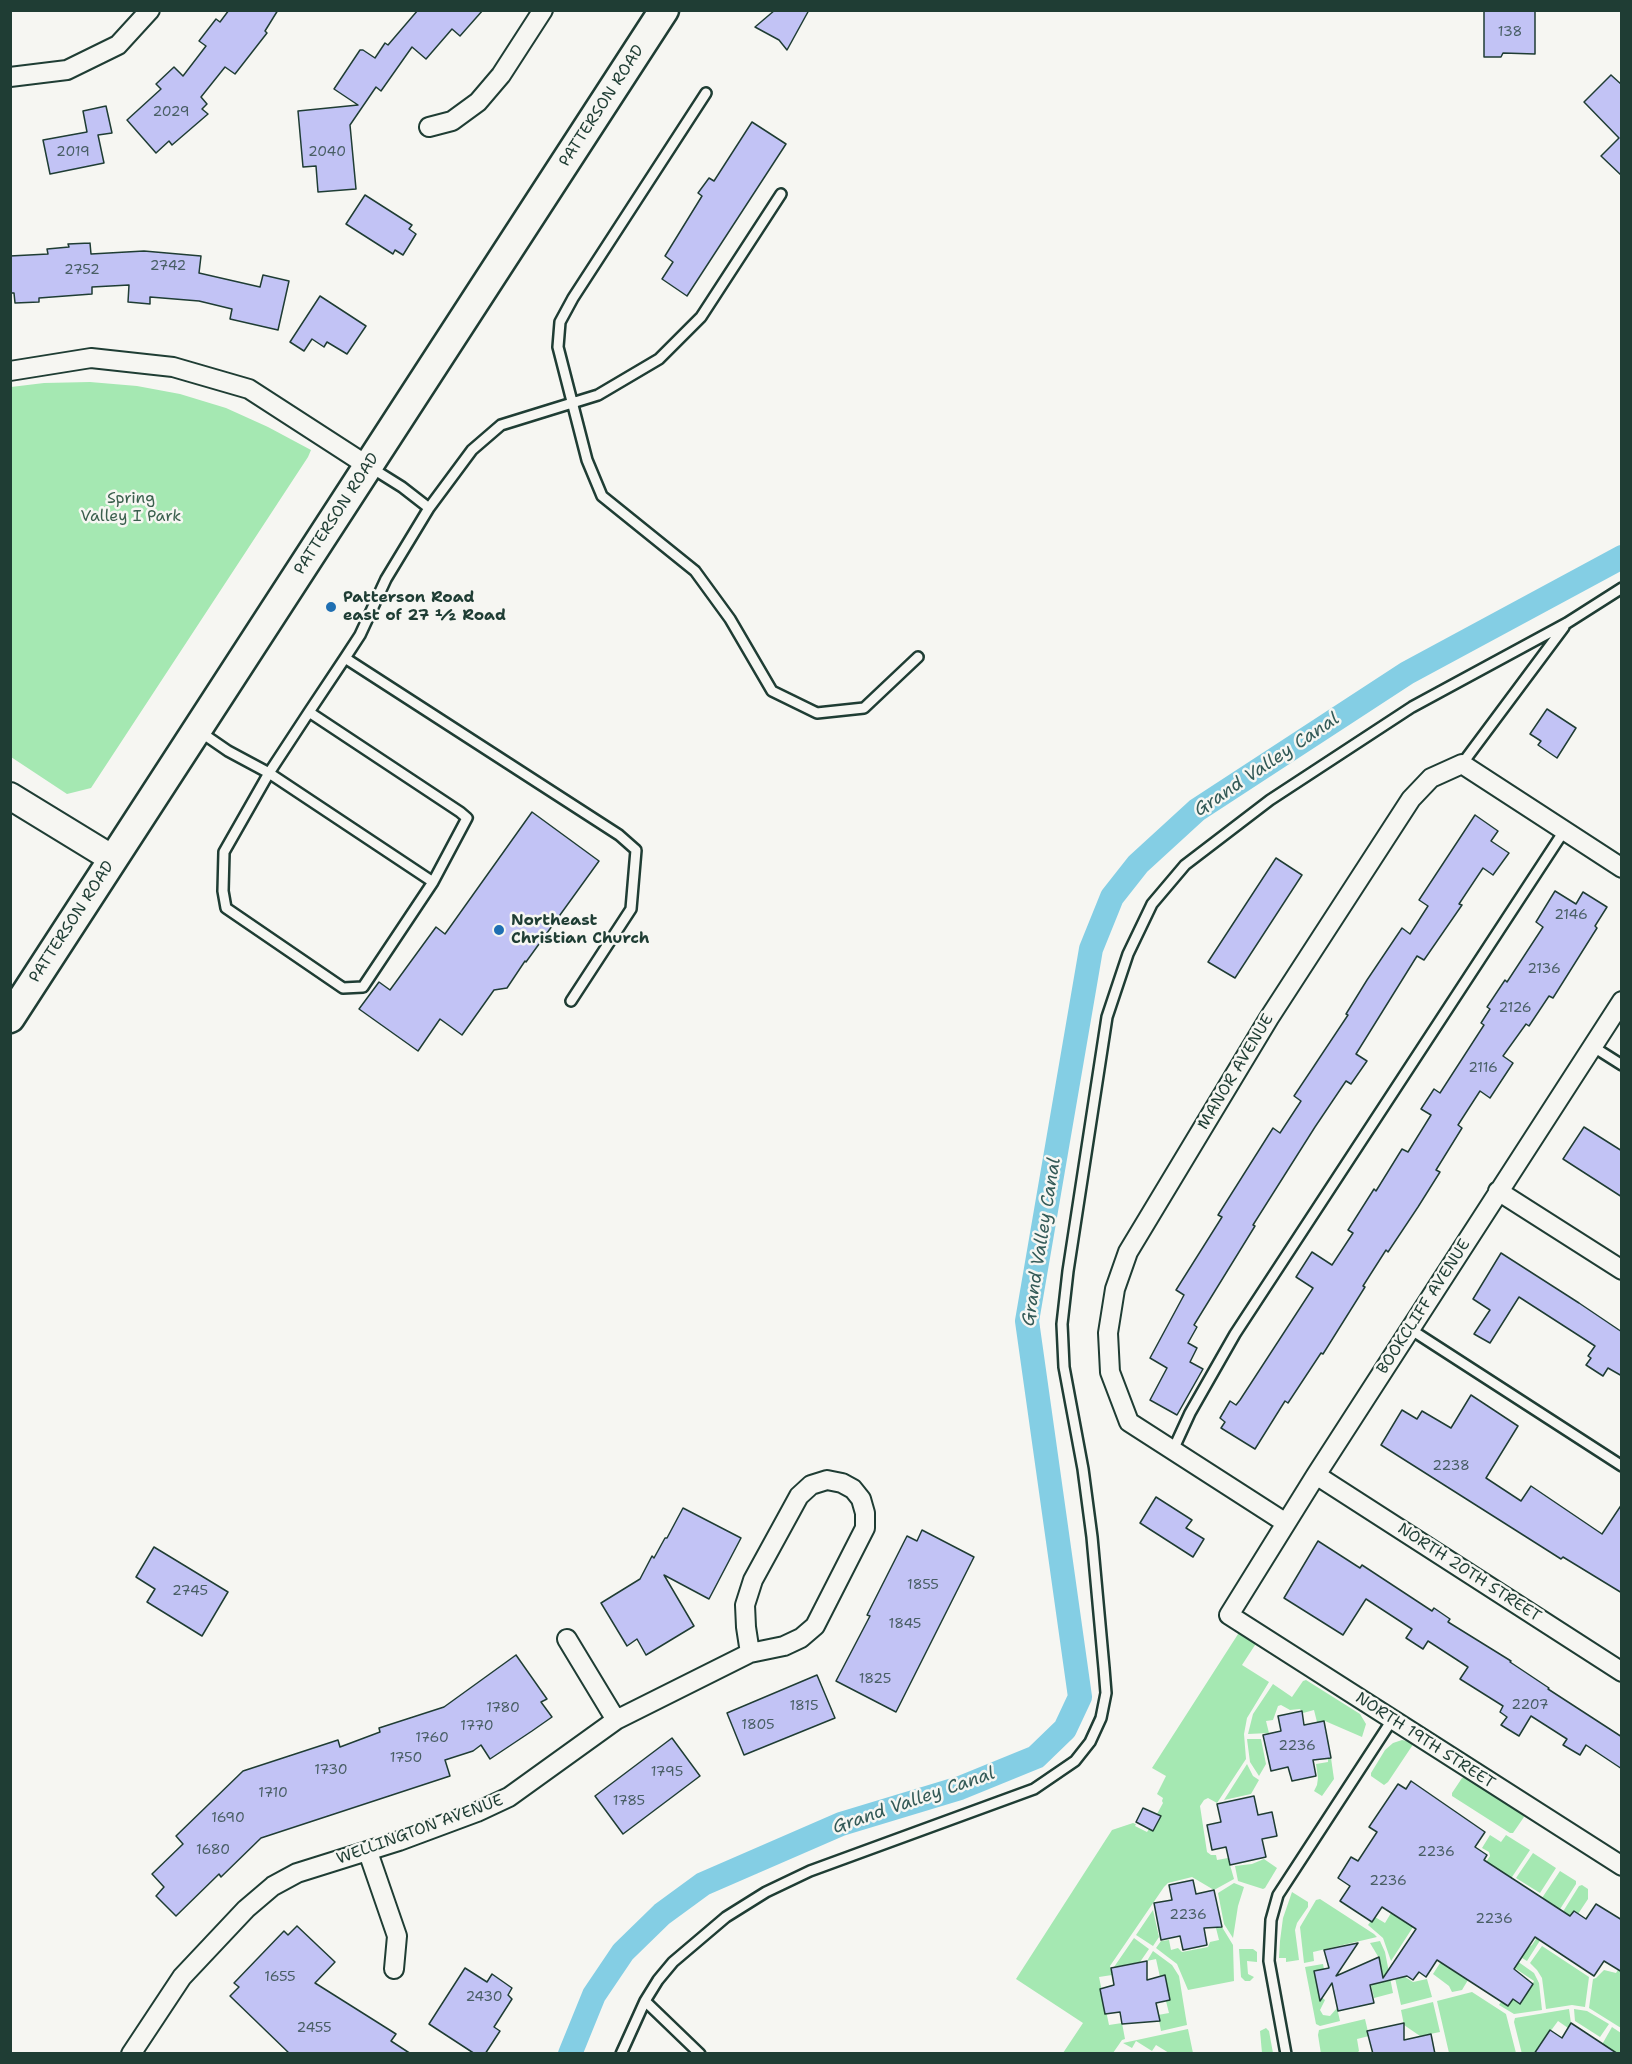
<!DOCTYPE html>
<meta charset="utf-8">
<style>
body{margin:0}
#map{position:relative;width:1632px;height:2064px;overflow:hidden;background:#f6f6f2;font-family:"Shantell Sans",sans-serif}
canvas{display:block}
.frame{position:absolute;inset:0;border:12px solid #1f3d34;pointer-events:none}
</style>
<div id="map">
<canvas width="1632" height="2064"></canvas>
<div class="frame"></div>
</div>
<script>
const c = document.querySelector('canvas').getContext('2d');
c.lineJoin = 'round';
function fill(path, color) { c.fillStyle = color; c.fill(path, 'evenodd'); }
const shape = rows => new Path2D(rows.map(r => 'M' + r).join(''));
function stroke(path, color, width, dash) { c.strokeStyle = color; c.lineWidth = width; c.lineCap = dash ? 'butt' : 'round'; c.setLineDash(dash || []); c.stroke(path); }
function label(font, color, halo, rows, align = 'center') {
  c.font = font + ' "Shantell Sans",sans-serif'; c.lineWidth = 5; c.setLineDash([]); c.textBaseline = 'middle'; c.strokeStyle = halo; c.fillStyle = color; for (const [text, x, y, turn = 0] of rows) {
    c.save(); c.translate(x, y); c.rotate((+turn || 0) * Math.PI / 180); c.textAlign = isNaN(turn) ? turn : align; if (halo) c.strokeText(text, 0, 0); c.fillText(text, 0, 0); c.restore();
  }
}
const green = shape([
 [90,382,137,386,180,394,226,408,268,427,311,450,308,457,91,788,67,794,11,757,11,387,44,383],
 [1240,1631,1257,1642,1242,1665,1269,1682,1247,1718,1244,1734,1246,1759,1217,1803,1208,1798,1204,1800,1200,1806,1207,1852,1211,1855,1216,1855,1217,1860,1228,1858,1234,1879,1214,1890,1192,1877,1168,1883,1164,1887,1110,1966,1112,1975,1099,1977,1109,2025,1122,2023,1125,2039,1122,2040,1113,2053,1063,2053,1083,2023,1016,1979,1112,1830,1133,1823,1136,1824,1135,1826,1147,1832,1149,1829,1153,1831,1161,1816,1157,1814,1163,1803,1162,1801,1163,1798,1157,1794,1166,1776,1152,1768],
 [1306,1680,1360,1714,1366,1724,1362,1737,1325,1721,1317,1722,1314,1710,1303,1713,1300,1709,1290,1710,1281,1705,1278,1706,1273,1720,1266,1721,1269,1733,1248,1734,1253,1714,1273,1684,1292,1697,1303,1681],
 [1247,1739,1261,1739,1266,1764,1259,1776,1250,1762],
 [1402,1740,1414,1743,1388,1782,1384,1785,1371,1776,1371,1773,1385,1750,1393,1743],
 [1331,1758,1334,1779,1322,1796,1314,1791,1317,1785,1318,1778,1316,1764,1328,1762,1328,1759],
 [1247,1764,1253,1776,1259,1780,1251,1794,1224,1800],
 [1466,1777,1523,1814,1524,1817,1513,1833,1510,1833,1452,1796,1452,1793,1462,1778],
 [1490,1835,1501,1842,1506,1835,1530,1850,1508,1883,1476,1877,1490,1856,1489,1852,1482,1848],
 [1533,1853,1556,1868,1540,1893,1516,1878],
 [1264,1859,1277,1868,1265,1888,1263,1889,1238,1881,1235,1866,1252,1864],
 [1560,1871,1576,1881,1576,1884,1527,1961,1517,1955,1525,1944,1529,1947,1532,1945,1547,1922,1542,1898],
 [1234,1883,1244,1887,1238,1906,1233,1938,1224,1924,1218,1893],
 [1582,1885,1588,1889,1588,1899,1578,1914,1574,1911,1560,1932,1544,1942,1579,1886],
 [1292,1892,1308,1902,1308,1907,1297,1923,1295,1930,1299,1960,1286,1962,1286,1958,1279,1958,1280,1941,1283,1918],
 [1320,1899,1374,1934,1377,1937,1313,1952,1314,1961,1304,1963,1300,1927,1316,1900],
 [1426,1907,1391,1961,1383,1938,1368,1925,1371,1921,1375,1917,1385,1923,1391,1913],
 [1153,1910,1159,1937,1153,1946,1136,1935],
 [1222,1927,1233,1945,1234,1981,1188,1990,1177,1964,1156,1948,1161,1941,1169,1940,1171,1950,1178,1948,1182,1952,1208,1947,1210,1942,1219,1940,1216,1928],
 [1461,1930,1503,1951,1534,1973,1539,1983,1542,2010,1514,2014,1499,2005,1501,2002,1508,2006,1513,1999,1521,2004,1534,1981,1474,1941,1465,1978,1468,1980,1462,1990,1452,1992,1449,1986,1433,1974],
 [1134,1938,1149,1949,1140,1962,1114,1967],
 [1380,1941,1385,1952,1393,1993,1374,1998,1371,1985,1384,1981,1379,1958,1370,1943],
 [1542,1946,1589,1977,1585,2007,1572,2005,1546,2009,1542,1978,1537,1970,1530,1963],
 [1239,1949,1253,1949,1257,1952,1257,1962,1247,1961,1248,1974,1254,1977,1250,1981,1245,1981,1241,1977],
 [1153,1951,1172,1965,1179,1976,1187,2025,1161,2031,1158,2015,1169,2013,1166,2001,1170,1999,1165,1976,1160,1977,1156,1959,1147,1961],
 [1323,1964,1324,1969,1319,1995,1325,2000,1320,2010,1323,2015,1330,2016,1337,2008,1340,2021,1320,2026,1316,2024,1305,1967],
 [1621,1965,1621,2028,1589,2008,1593,1979,1596,1978,1604,1970,1616,1973],
 [1393,1969,1413,1982,1427,1979,1432,1997,1401,2005],
 [1472,1992,1506,2014,1516,2053,1449,2053,1437,2001],
 [1433,2002,1440,2032,1420,2036,1404,2025,1401,2010],
 [1569,2009,1571,2023,1568,2028,1558,2021,1536,2051,1537,2053,1522,2054,1514,2022,1515,2018],
 [1574,2009,1587,2011,1609,2024,1600,2037,1575,2021],
 [1365,2019,1369,2036,1357,2039,1359,2051,1357,2053,1321,2054,1318,2035,1319,2030],
 [1612,2027,1621,2033,1621,2053,1607,2053,1600,2048],
 [1266,2028,1269,2031,1273,2053,1262,2053,1260,2031],
 [1188,2029,1193,2053,1169,2053,1156,2045,1152,2051,1136,2041,1132,2048,1123,2043]
]);
const canal = shape([
 [570,2054,594,1995,623,1952,662,1914,703,1884,841,1824,960,1788,1036,1757,1065,1729,1080,1697,1027,1321,1091,949,1112,897,1138,864,1197,810,1407,673,1622,557]
]);
const building = shape([
 [229,10,278,10,265,31,267,33,235,74,225,67,201,97,207,104,202,109,208,114,172,145,169,141,156,153,127,120,161,89,156,84,174,67,183,76,206,46,199,41,216,19,220,22,229,10],
 [418,10,483,10,460,36,452,29,426,59,412,47,381,91,376,87,350,125,356,189,318,192,316,166,303,167,298,111,358,105,334,89,360,50,363,50,375,58,385,43,388,45,418,10],
 [775,10,809,10,787,50,779,40,755,27,775,10],
 [1484,10,1535,10,1535,54,1503,53,1501,57,1484,57,1484,10],
 [1611,75,1622,85,1622,176,1601,156,1619,138,1584,102,1611,75],
 [106,106,112,133,98,135,104,163,50,174,43,140,87,132,83,111,106,106],
 [752,122,786,144,687,296,662,279,673,262,665,256,702,196,698,193,709,178,714,181,752,122],
 [365,195,412,225,409,229,416,234,403,255,395,250,393,254,346,224,365,195],
 [90,243,91,254,144,251,201,256,199,273,260,287,263,275,289,281,278,330,230,319,232,309,199,301,150,297,150,304,128,302,129,285,92,287,92,294,39,298,39,302,15,303,14,293,10,293,10,256,48,254,47,249,69,247,68,244,90,243],
 [320,296,366,326,347,354,327,342,324,347,312,339,304,351,290,342,320,296],
 [1547,709,1576,728,1557,758,1538,745,1541,741,1530,734,1547,709],
 [532,812,599,861,526,962,525,961,507,988,494,990,462,1035,440,1019,418,1051,359,1009,379,982,390,990,436,927,445,934,532,812],
 [1475,815,1498,831,1491,841,1509,853,1493,875,1483,868,1459,904,1462,905,1424,960,1417,956,1356,1054,1367,1061,1351,1084,1346,1081,1315,1127,1253,1225,1255,1226,1194,1325,1197,1327,1188,1343,1197,1348,1190,1362,1203,1369,1177,1415,1150,1400,1167,1368,1150,1358,1184,1295,1176,1290,1222,1217,1218,1215,1273,1128,1280,1133,1301,1101,1294,1096,1348,1015,1346,1014,1367,980,1402,928,1410,934,1428,906,1419,900,1475,815],
 [1276,858,1302,875,1235,978,1208,962,1276,858],
 [1555,891,1576,904,1583,892,1607,907,1595,926,1597,928,1553,998,1549,996,1529,1026,1526,1024,1503,1056,1513,1063,1490,1098,1480,1091,1458,1125,1462,1128,1436,1170,1440,1172,1418,1207,1388,1252,1386,1250,1363,1286,1365,1287,1323,1354,1321,1353,1288,1403,1285,1401,1255,1449,1221,1428,1225,1422,1220,1418,1230,1401,1236,1405,1240,1400,1313,1288,1296,1277,1312,1252,1332,1265,1353,1233,1348,1230,1374,1189,1376,1191,1402,1149,1408,1152,1431,1115,1421,1109,1434,1089,1440,1093,1484,1025,1481,1023,1490,1009,1487,1007,1505,980,1507,982,1543,927,1536,922,1555,891],
 [1584,1127,1622,1151,1622,1197,1563,1159,1584,1127],
 [1501,1253,1579,1303,1622,1332,1622,1376,1608,1368,1603,1376,1586,1365,1591,1358,1588,1356,1595,1346,1519,1297,1490,1343,1474,1334,1490,1310,1473,1299,1501,1253],
 [1471,1395,1518,1426,1486,1478,1521,1501,1531,1486,1602,1534,1622,1504,1622,1593,1563,1557,1561,1559,1550,1552,1381,1445,1402,1410,1417,1419,1422,1411,1451,1428,1471,1395],
 [1156,1497,1192,1520,1186,1528,1204,1539,1193,1557,1140,1523,1156,1497],
 [683,1508,741,1538,709,1599,664,1575,694,1626,646,1655,637,1639,627,1646,601,1603,640,1579,652,1556,654,1558,665,1538,667,1538,683,1508],
 [922,1530,974,1557,896,1712,836,1681,870,1616,867,1615,907,1536,917,1541,922,1530],
 [1318,1541,1360,1568,1362,1565,1432,1611,1434,1608,1450,1619,1448,1622,1511,1661,1510,1662,1549,1688,1548,1689,1622,1737,1622,1769,1586,1745,1580,1755,1563,1745,1567,1739,1531,1716,1519,1736,1501,1725,1507,1717,1500,1712,1503,1706,1460,1679,1468,1667,1428,1641,1423,1649,1406,1638,1412,1629,1366,1599,1343,1635,1284,1598,1318,1541],
 [154,1547,228,1592,202,1636,147,1602,155,1589,136,1577,154,1547],
 [516,1655,547,1699,541,1702,552,1717,532,1731,490,1759,481,1745,473,1751,445,1760,450,1776,261,1838,221,1877,219,1874,176,1916,156,1896,164,1887,152,1874,183,1844,176,1836,243,1771,338,1740,340,1747,380,1732,379,1728,444,1707,516,1655],
 [817,1675,835,1718,744,1755,727,1713,817,1675],
 [1302,1711,1304,1725,1324,1721,1331,1758,1313,1760,1316,1776,1292,1781,1288,1767,1271,1771,1263,1735,1281,1731,1278,1716,1302,1711],
 [672,1738,700,1776,623,1834,595,1796,672,1738],
 [1411,1781,1485,1832,1475,1847,1487,1855,1484,1860,1570,1916,1574,1911,1586,1919,1596,1904,1622,1920,1622,1972,1604,1961,1594,1976,1535,1937,1514,1969,1533,1984,1520,2004,1513,1999,1508,2006,1437,1960,1426,1977,1419,1972,1413,1980,1407,1976,1370,1985,1374,2003,1338,2011,1332,1983,1320,2001,1314,1971,1329,1968,1324,1950,1358,1943,1336,1976,1379,1957,1383,1978,1416,1929,1382,1907,1372,1922,1340,1901,1350,1886,1338,1878,1351,1857,1358,1861,1377,1832,1369,1827,1398,1784,1406,1789,1411,1781],
 [1254,1796,1258,1815,1272,1812,1277,1836,1262,1839,1266,1857,1230,1865,1226,1847,1212,1850,1207,1825,1221,1822,1217,1804,1254,1796],
 [1143,1808,1161,1816,1153,1831,1136,1822,1143,1808],
 [1193,1880,1196,1894,1214,1890,1222,1927,1204,1928,1207,1945,1183,1950,1180,1936,1161,1940,1154,1903,1172,1900,1169,1885,1193,1880],
 [297,1926,335,1962,315,1983,396,2034,391,2041,411,2054,290,2054,230,1996,239,1987,234,1983,284,1931,288,1935,297,1926],
 [1147,1961,1147,1980,1165,1975,1170,2000,1156,2003,1160,2021,1122,2024,1120,2012,1105,2014,1100,1989,1114,1985,1111,1968,1147,1961],
 [465,1968,487,1982,492,1974,512,1988,508,1995,512,1999,494,2027,500,2031,485,2054,475,2054,429,2024,465,1968],
 [1404,2023,1404,2040,1431,2034,1435,2054,1373,2054,1367,2031,1404,2023],
 [1571,2023,1618,2054,1534,2054,1550,2030,1562,2038,1571,2023]
]);
const lane = shape([
 [706,93,573,298,560,322,558,347,587,460,602,496,695,571,730,619,772,691,817,713,864,708,918,657],
 [370,467,402,487,429,508],
 [345,658,619,835,636,850,631,909,571,1001],
 [309,712,460,812,467,818,433,882,363,987,343,988,226,908,223,891,224,852,269,773,309,712,345,658,360,635,386,579,429,508,472,450,501,425,598,395,659,359,701,317,781,194],
 [199,731,228,751,269,773,433,882],
 [1462,764,1564,627],
 [1592,1046,1622,1065],
 [1410,1329,1622,1466],
 [1173,1450,1190,1413,1235,1334,1564,831],
 [645,2001,700,2054],
 [621,2054,645,2001,658,1980,673,1962,726,1917,766,1892,810,1871,1034,1789,1075,1761,1090,1742,1101,1718,1106,1693,1104,1668,1092,1537,1083,1469,1064,1367,1062,1324,1068,1271,1107,1017,1128,954,1152,904,1185,865,1270,800,1412,707,1567,623,1622,588],
 [1286,2054,1269,1961,1271,1920,1278,1895,1392,1720]
]);
const street = shape([
 [10,77,67,70,118,45,150,10],
 [429,127,452,121,478,102,501,75,543,10],
 [10,371,91,358,173,367,249,389,368,466],
 [1622,1001,1316,1475,1229,1615,1622,1866],
 [1498,1191,1622,1270],
 [1316,1475,1622,1672],
 [1286,1523,1129,1422,1110,1372,1108,1333,1115,1289,1128,1252,1269,1018,1411,799,1431,778,1462,764,1622,868],
 [567,1639,616,1720],
 [368,1852,397,1936,394,1969],
 [131,2054,182,1977,246,1909,273,1886,297,1873,399,1841,477,1812,509,1797,616,1720,750,1653,784,1646,801,1638,815,1626,865,1528,865,1513,861,1499,853,1489,842,1483,827,1480,811,1485,799,1496,753,1580,745,1605,746,1627,750,1653]
]);
const secondary = shape([
 [10,796,113,859]
]);
const primary = shape([
 [10,1018,664,10]
]);
const markers = [
 [331,607,6,"#1f6fb2"],
 [499,930,6,"#1f6fb2"]
];
const numberNames = [
 ["138",1510,32],
 ["2029",171,112],
 ["2019",73,152],
 ["2040",327,152],
 ["2742",168,266],
 ["2752",82,270],
 ["2146",1571,915],
 ["2136",1544,969],
 ["2126",1515,1008],
 ["2116",1483,1068],
 ["2238",1451,1466],
 ["1855",923,1585],
 ["2745",190,1591],
 ["1845",905,1624],
 ["1825",875,1679],
 ["2207",1530,1705],
 ["1815",804,1706],
 ["1780",503,1708],
 ["1805",758,1725],
 ["1770",477,1726],
 ["1760",432,1738],
 ["2236",1297,1746],
 ["1750",406,1758],
 ["1730",331,1770],
 ["1795",667,1772],
 ["1710",273,1793],
 ["1785",629,1801],
 ["1690",228,1818],
 ["1680",213,1850],
 ["2236",1436,1852],
 ["2236",1388,1881],
 ["2236",1188,1915],
 ["2236",1494,1919],
 ["1655",280,1977],
 ["2430",484,1997],
 ["2455",314,2028]
];
const streetNames = [
 ["PATTERSON ROAD",602,106,-57],
 ["PATTERSON ROAD",337,514,-57],
 ["PATTERSON ROAD",72,922,-57],
 ["MANOR AVENUE",1236,1072,-59],
 ["BOOKCLIFF AVENUE",1424,1307,-57],
 ["NORTH 20TH STREET",1469,1573,33],
 ["NORTH 19TH STREET",1425,1741,33],
 ["WELLINGTON AVENUE",420,1830,-20]
];
const parkNames = [
 ["Spring",131,499],
 ["Valley I Park",131,517]
];
const poiNames = [
 ["Patterson Road",343,598],
 ["east of 27 ½ Road",343,616],
 ["Northeast",511,921],
 ["Christian Church",511,939]
];
const waterNames = [
 ["Grand Valley Canal",1267,765,-34],
 ["Grand Valley Canal",1042,1242,-81],
 ["Grand Valley Canal",914,1801,-19]
];
fill(green, '#a5e8b2');
stroke(canal, '#84cee4', 24);
fill(building, '#c2c3f5');
stroke(building, '#1f3d34', 1.5);
stroke(lane, '#1f3d34', 14);
stroke(street, '#1f3d34', 22);
stroke(secondary, '#1f3d34', 30);
stroke(primary, '#1f3d34', 33);
stroke(lane, '#f6f6f2', 9);
stroke(street, '#f6f6f2', 18);
stroke(secondary, '#f6f6f2', 26);
stroke(primary, '#f6f6f2', 28);
for (const [x, y, r, color] of markers) { const dot = new Path2D(); dot.arc(x, y, r, 0, 2 * Math.PI); c.fillStyle = color; c.fill(dot); stroke(dot, '#f6f6f2', 2); }
label('14px', '#485e64', null, numberNames);
label('16px', '#1f3d34', '#f6f6f2', streetNames);
label('16px', '#3a5f4d', '#f6f6f2', parkNames);
label('bold 16px', '#1f3d34', '#f6f6f2', poiNames, 'left');
label('italic 18px', '#335a57', '#f6f6f2', waterNames);
</script>
